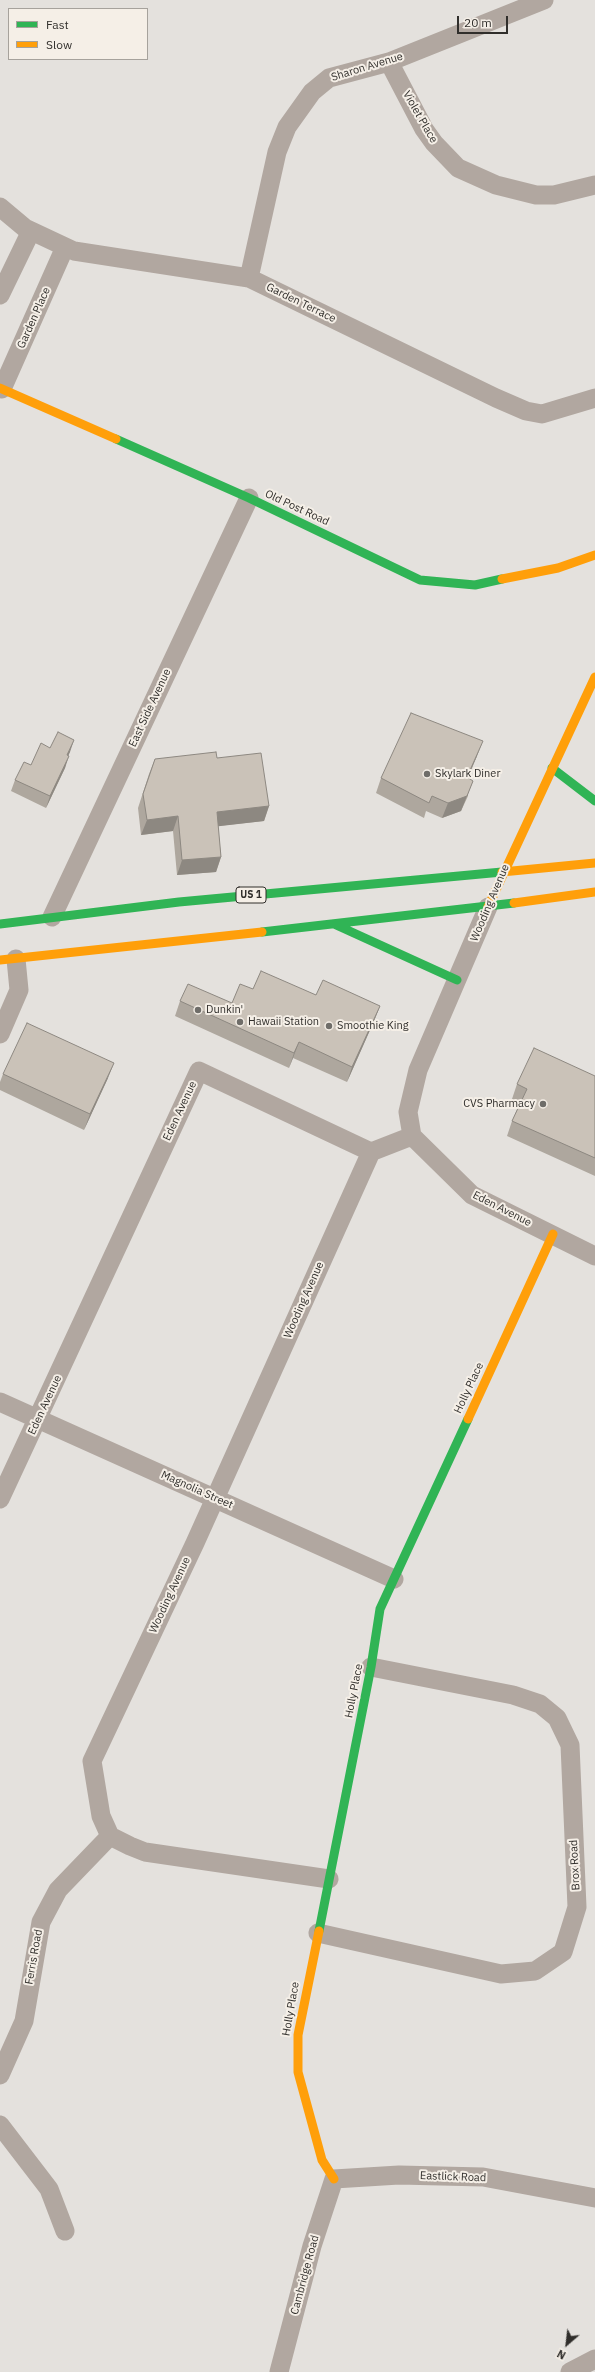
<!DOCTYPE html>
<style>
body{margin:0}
#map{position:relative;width:595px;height:2372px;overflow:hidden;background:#e4e1dd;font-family:"IBM Plex Sans",sans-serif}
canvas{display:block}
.legend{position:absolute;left:8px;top:8px;width:140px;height:52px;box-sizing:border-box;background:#f5efe7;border:1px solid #a6a29c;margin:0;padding:5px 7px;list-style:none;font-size:12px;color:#302e2b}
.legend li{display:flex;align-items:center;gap:8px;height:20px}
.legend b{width:20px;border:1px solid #a6a29c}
.north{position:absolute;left:547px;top:2324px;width:40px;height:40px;-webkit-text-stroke:3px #f5efe7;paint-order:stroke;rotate:208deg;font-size:11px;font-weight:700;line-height:16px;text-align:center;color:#302e2b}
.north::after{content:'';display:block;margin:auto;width:14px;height:18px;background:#302e2b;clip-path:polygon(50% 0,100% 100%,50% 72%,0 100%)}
.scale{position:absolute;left:457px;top:16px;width:51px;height:18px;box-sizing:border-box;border:2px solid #302e2b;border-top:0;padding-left:5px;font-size:12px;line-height:14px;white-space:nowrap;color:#302e2b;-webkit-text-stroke:3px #f5efe7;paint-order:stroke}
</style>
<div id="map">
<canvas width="595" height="2372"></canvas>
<ul class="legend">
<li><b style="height:5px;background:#30b455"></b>Fast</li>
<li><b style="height:5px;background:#ff9f0a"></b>Slow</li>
</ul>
<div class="north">N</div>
<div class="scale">20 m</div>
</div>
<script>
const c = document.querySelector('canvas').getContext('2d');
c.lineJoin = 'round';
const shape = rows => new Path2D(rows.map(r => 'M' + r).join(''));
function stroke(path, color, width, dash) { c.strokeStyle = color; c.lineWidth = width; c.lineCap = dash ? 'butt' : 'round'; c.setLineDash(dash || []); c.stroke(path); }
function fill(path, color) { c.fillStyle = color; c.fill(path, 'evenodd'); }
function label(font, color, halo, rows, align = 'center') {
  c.font = font + ' "IBM Plex Sans",sans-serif'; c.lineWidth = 4; c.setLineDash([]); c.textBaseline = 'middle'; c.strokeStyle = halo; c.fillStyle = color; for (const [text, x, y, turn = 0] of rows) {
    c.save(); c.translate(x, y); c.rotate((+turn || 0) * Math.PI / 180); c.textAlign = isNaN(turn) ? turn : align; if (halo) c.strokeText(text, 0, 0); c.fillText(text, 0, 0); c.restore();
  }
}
const street = shape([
 [389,62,424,129,434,143,458,168,496,185,536,195,554,195,595,185],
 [0,207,25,228,74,251,249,278,496,398,526,411,542,414,595,398],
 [249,278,277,152,287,127,312,92,329,78,389,62,544,0],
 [0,295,31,231],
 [2,389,65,247],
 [52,917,249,498],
 [0,1034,19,990,16,959],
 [412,1136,408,1112,418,1070,488,907],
 [0,1402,394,1579],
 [0,1499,199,1071,371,1152,412,1136,472,1195,595,1256],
 [329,1879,145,1852,130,1846,110,1836,101,1816,92,1761,195,1543,371,1152],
 [318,1933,501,1974,535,1971,563,1952,577,1907,570,1745,557,1718,540,1704,513,1695,371,1667],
 [0,2075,24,2021,41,1922,58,1890,110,1836],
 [0,2125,49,2189,65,2231],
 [279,2372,312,2246,334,2179,399,2175,483,2177,595,2198],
 [570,2372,595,2359]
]);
const fast = shape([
 [116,439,249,498,420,580,475,585,502,579],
 [552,768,595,801],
 [0,924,179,902,502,872],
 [334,924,457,980],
 [262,932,514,903],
 [319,1931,371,1667,380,1609,468,1419]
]);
const slow = shape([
 [0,388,116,439],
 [502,579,558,568,595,555],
 [502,872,595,863],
 [514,903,595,892],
 [488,907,595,677],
 [0,960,262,932],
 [468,1419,553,1234],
 [319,1931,298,2035,298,2072,322,2160,334,2179]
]);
const wall = shape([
 [50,748,70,752,68,755,65,768,46,808,11,791,15,780],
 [477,756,468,778,468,796,461,811,442,818,426,811,424,818,376,793,381,778],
 [217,758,269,806,264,821,218,826,221,857,216,872,177,875,173,831,141,835,138,808,149,774,155,759],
 [253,989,316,995,380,1006,374,1021,347,1082,293,1058,289,1068,175,1016,180,1001,232,1003],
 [3,1074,108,1078,84,1130,0,1090,0,1082],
 [595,1076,595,1176,507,1136,512,1121,520,1103,512,1099,517,1084]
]);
const shadedWall = shape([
 [74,740,70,752,63,767,67,755],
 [483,741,477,756,461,792,467,777],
 [69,756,65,768,46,808,50,796],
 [473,781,461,811,442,818,448,803],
 [269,806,264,821,212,827,217,812],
 [178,816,173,831,141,835,147,820],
 [221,857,216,872,177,875,182,860],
 [380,1006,374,1021,347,1082,352,1067],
 [299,1042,293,1058,289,1068,294,1053],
 [114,1063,108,1078,84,1130,90,1114]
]);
const building = shape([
 [411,713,483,741,467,777,473,781,467,796,448,803,432,796,429,803,381,778,411,713],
 [58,732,74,740,67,755,69,756,50,796,15,780,24,762,31,765,41,743,50,748,58,732],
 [216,752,217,758,261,753,269,806,217,812,221,857,182,860,178,816,147,820,143,794,155,759,216,752],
 [261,971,316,995,323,980,380,1006,352,1067,299,1042,294,1053,180,1001,188,984,232,1003,240,984,253,989,261,971],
 [27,1023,114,1063,90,1114,3,1074,27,1023],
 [534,1048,595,1076,595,1158,512,1121,527,1089,517,1084,534,1048]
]);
const markers = [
 [427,774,4,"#6f6d69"],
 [198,1010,4,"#6f6d69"],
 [240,1022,4,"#6f6d69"],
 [329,1026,4,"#6f6d69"],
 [543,1104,4,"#6f6d69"]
];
const shields = [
 [251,895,30]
];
const shieldNames = [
 ["US 1",251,895]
];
const streetNames = [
 ["Sharon Avenue",367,67,-17],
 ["Violet Place",420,117,60],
 ["Garden Terrace",301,303,26],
 ["Garden Place",34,318,-66],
 ["Old Post Road",297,508,25],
 ["East Side Avenue",150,708,-65],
 ["Wooding Avenue",490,903,-67],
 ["Eden Avenue",180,1111,-65],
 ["Eden Avenue",502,1209,27],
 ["Wooding Avenue",304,1300,-66],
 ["Holly Place",469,1388,-65],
 ["Eden Avenue",45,1405,-65],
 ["Magnolia Street",197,1490,24],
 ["Wooding Avenue",170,1595,-65],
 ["Holly Place",354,1691,-79],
 ["Brox Road",575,1865,-93],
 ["Ferris Road",34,1957,-80],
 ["Holly Place",291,2009,-80],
 ["Eastlick Road",453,2177,2],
 ["Cambridge Road",305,2275,-75]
];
const poiNames = [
 ["Skylark Diner",435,774],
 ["Dunkin'",206,1010],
 ["Hawaii Station",248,1022],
 ["Smoothie King",337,1026],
 ["CVS Pharmacy",535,1104,"right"]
];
stroke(street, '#b1a7a0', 19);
stroke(fast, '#30b455', 9);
stroke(slow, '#ff9f0a', 9);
fill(wall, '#aea79e');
fill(shadedWall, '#8d8881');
fill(building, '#cac2b8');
stroke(building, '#8d8881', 1);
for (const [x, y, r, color] of markers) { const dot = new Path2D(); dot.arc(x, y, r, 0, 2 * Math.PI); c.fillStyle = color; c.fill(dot); stroke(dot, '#f5efe7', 1.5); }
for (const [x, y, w] of shields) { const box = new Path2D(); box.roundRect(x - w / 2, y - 8, w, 16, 3); c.fillStyle = '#f5efe7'; c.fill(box); stroke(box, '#302e2b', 1); }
label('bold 10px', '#302e2b', null, shieldNames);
label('11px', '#302e2b', '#f5efe7', streetNames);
label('11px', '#302e2b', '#f5efe7', poiNames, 'left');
</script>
